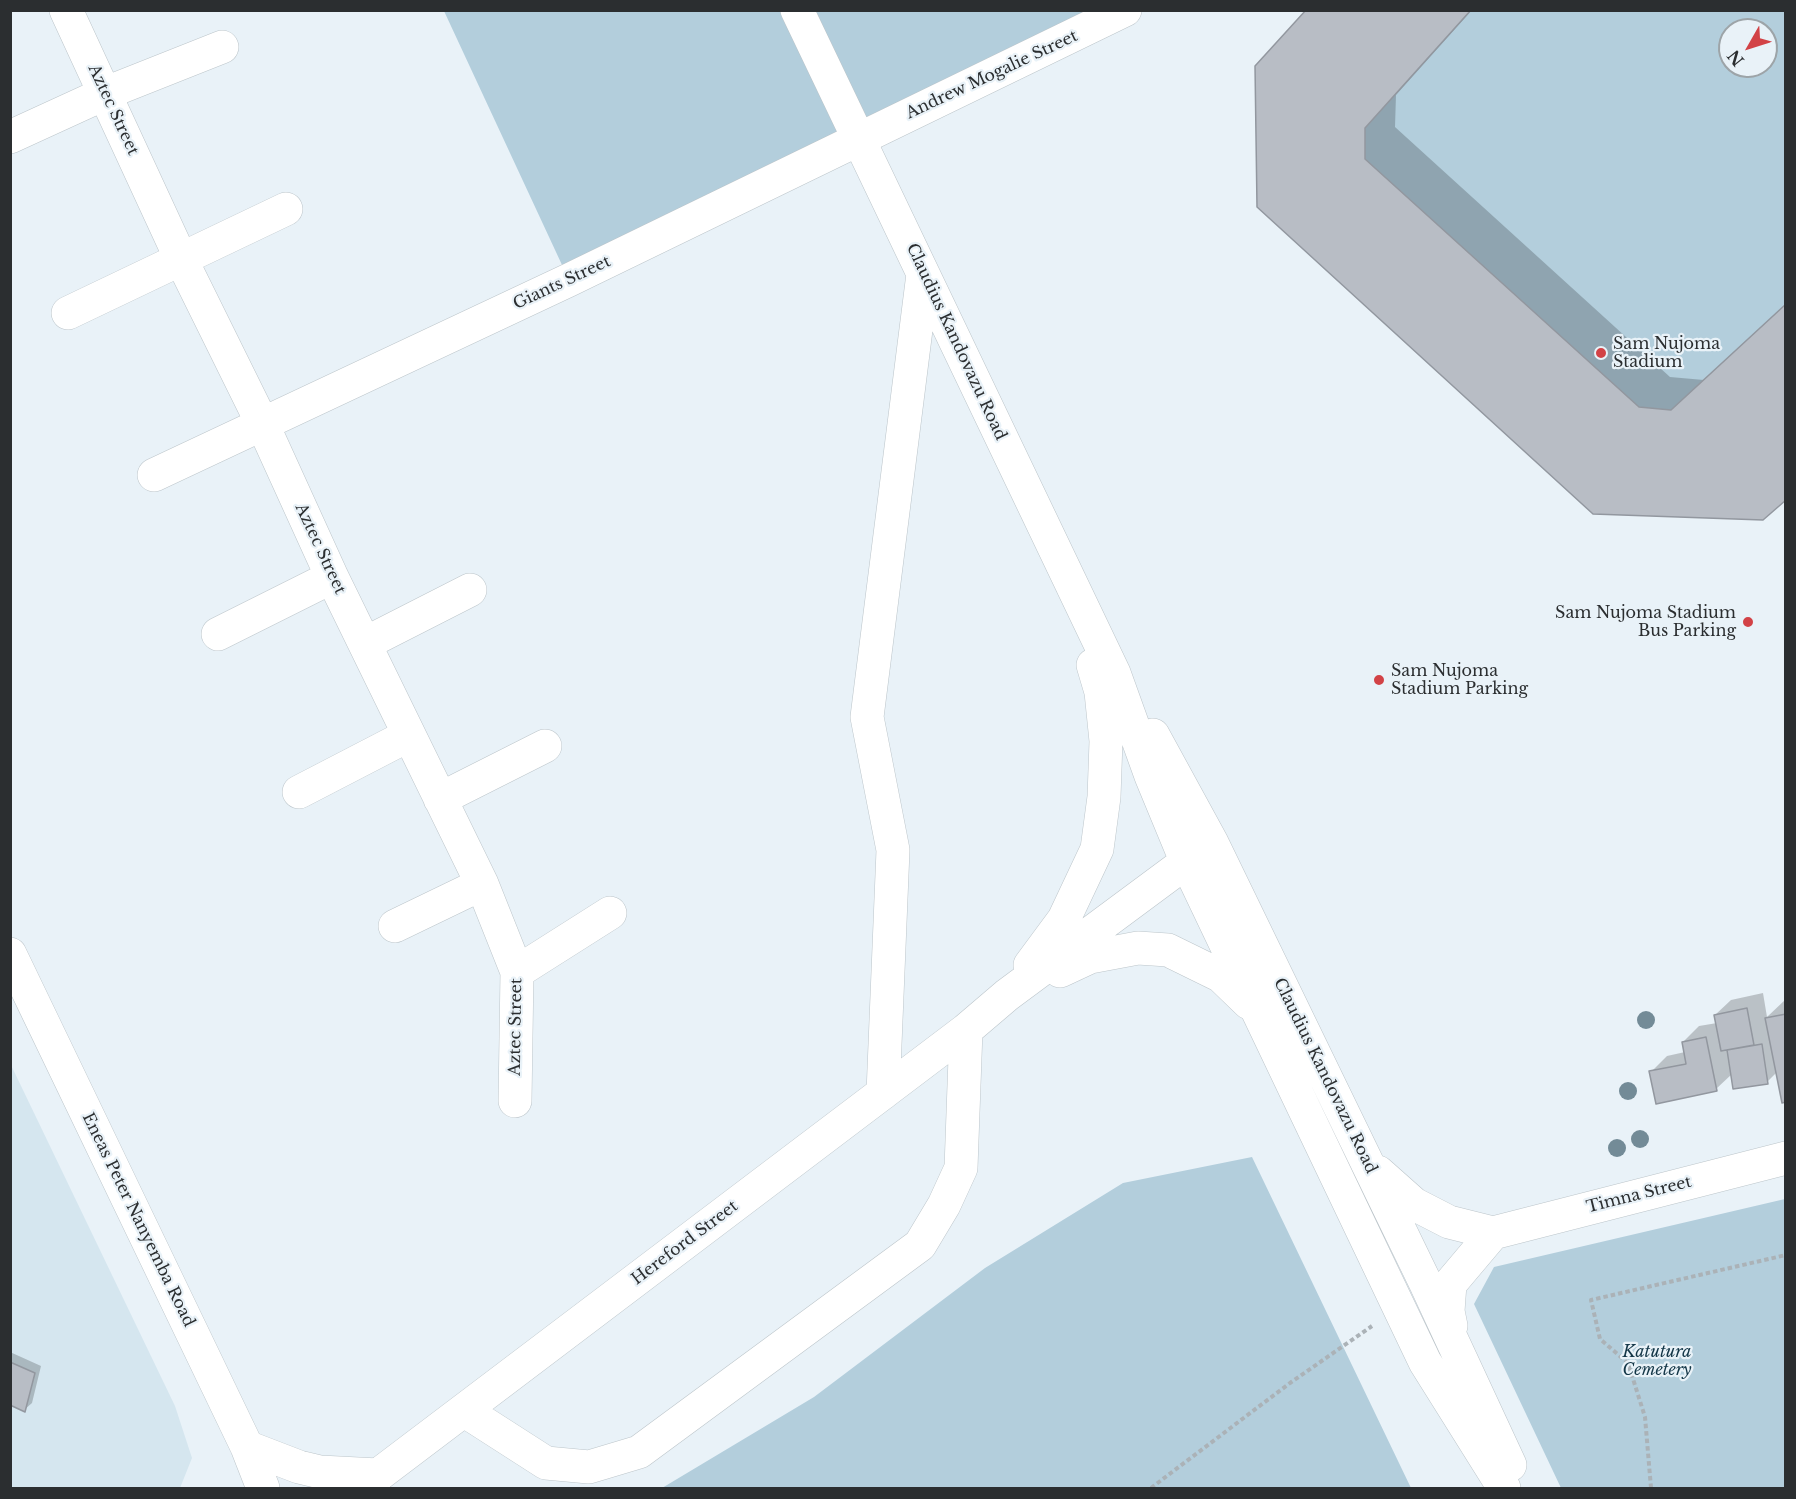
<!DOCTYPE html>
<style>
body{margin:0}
#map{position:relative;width:1796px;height:1499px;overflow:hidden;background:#e9f2f8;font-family:"Libre Baskerville",serif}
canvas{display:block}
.frame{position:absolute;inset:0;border:12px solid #2b2e30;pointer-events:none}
.north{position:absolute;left:1718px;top:18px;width:60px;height:60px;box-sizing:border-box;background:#e9f2f8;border:2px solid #9da4a8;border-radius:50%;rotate:231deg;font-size:16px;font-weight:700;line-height:24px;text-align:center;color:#2b2e30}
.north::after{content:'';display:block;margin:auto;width:21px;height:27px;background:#d24246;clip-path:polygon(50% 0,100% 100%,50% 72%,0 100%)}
</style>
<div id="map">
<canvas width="1796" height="1499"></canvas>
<div class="frame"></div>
<div class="north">N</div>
</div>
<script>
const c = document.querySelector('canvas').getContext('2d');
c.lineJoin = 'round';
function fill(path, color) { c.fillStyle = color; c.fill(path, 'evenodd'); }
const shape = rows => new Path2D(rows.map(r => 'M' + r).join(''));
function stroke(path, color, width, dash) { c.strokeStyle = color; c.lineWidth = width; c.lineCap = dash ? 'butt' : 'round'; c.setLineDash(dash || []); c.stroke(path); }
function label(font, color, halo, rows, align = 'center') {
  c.font = font + ' "Libre Baskerville",serif'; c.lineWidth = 4.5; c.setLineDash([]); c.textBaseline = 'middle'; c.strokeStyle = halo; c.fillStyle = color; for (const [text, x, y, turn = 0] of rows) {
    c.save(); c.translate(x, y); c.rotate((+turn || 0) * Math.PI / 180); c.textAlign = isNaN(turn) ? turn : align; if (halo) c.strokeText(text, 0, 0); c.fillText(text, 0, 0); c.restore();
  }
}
const built = shape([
 [10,1063,175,1406,192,1458,180,1488,11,1488]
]);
const green = shape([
 [444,11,1125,11,569,280],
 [1306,11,1785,11,1785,500,1593,514,1257,207,1255,66],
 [1730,30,1766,30,1766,66,1730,66],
 [1252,1157,1411,1488,662,1488,814,1397,985,1268,1123,1183],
 [1785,1199,1785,1488,1561,1488,1474,1304,1494,1267]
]);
const shadow = shape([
 [1308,10,1472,10,1396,95,1395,127,1670,377,1704,380,1786,304,1786,498,1258,207],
 [1763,993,1767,1017,1786,999,1786,1101,1777,1072,1767,1082,1732,1074,1716,1089,1651,1072,1667,1056,1685,1052,1683,1042,1699,1026,1717,1023,1715,1015,1731,1000],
 [10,1352,41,1366,32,1403,24,1410,10,1404]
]);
const building = shape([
 [1306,10,1471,10,1365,128,1365,159,1639,407,1671,410,1786,304,1786,500,1763,520,1593,514,1257,207,1255,66,1306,10],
 [1747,1008,1754,1045,1721,1051,1714,1015,1747,1008],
 [1786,1014,1786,1102,1782,1103,1765,1018,1786,1014],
 [1706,1037,1717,1091,1656,1104,1649,1071,1686,1064,1682,1042,1706,1037],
 [1762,1044,1768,1084,1733,1089,1727,1050,1762,1044],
 [10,1362,35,1373,25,1412,10,1405,10,1362]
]);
const path = shape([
 [1151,1488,1290,1383,1372,1326],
 [1651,1488,1645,1417,1628,1363,1600,1339,1591,1300,1786,1255]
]);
const minor = shape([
 [66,10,181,259,262,423,332,577,482,884,517,972,515,1101],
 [797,10,1114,673,1151,776,1187,863,1310,1121,1425,1362,1504,1488],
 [10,137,106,93,222,47],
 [68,313,286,209],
 [154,475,569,280,1125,10],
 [218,634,332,577],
 [366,643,470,590],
 [1153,735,1212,843,1426,1284,1510,1465],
 [299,792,409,735],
 [440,799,545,746],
 [395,926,482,884],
 [1030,965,1064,919,1097,849,1104,797,1106,741,1101,692,1093,665],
 [1060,971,1090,957,1138,948,1168,950,1221,976,1249,1003],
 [517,972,610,913],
 [883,1093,893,850,867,717,923,274],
 [1378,1172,1414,1204,1449,1222,1493,1233,1786,1158],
 [1451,1326,1448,1311,1450,1284,1493,1233],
 [465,1411,546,1463,589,1467,639,1452,920,1245,944,1205,961,1168,966,1030],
 [361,1488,966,1030,1007,995,1212,843]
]);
const major = shape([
 [10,954,247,1447,263,1488],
 [247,1447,299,1467,320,1472,378,1475]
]);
const trees = [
 [1646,1020],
 [1628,1091],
 [1640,1139],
 [1617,1148]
];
const markers = [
 [1601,353,6,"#d24246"],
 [1748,622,6,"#d24246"],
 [1379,680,6,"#d24246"]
];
const streetNames = [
 ["Andrew Mogalie Street",992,75,-25],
 ["Aztec Street",113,110,65],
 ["Giants Street",562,283,-25],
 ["Claudius Kandovazu Road",956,342,65],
 ["Aztec Street",320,549,65],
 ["Aztec Street",516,1027,-89],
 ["Claudius Kandovazu Road",1325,1076,64],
 ["Timna Street",1639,1195,-14],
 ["Eneas Peter Nanyemba Road",138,1220,64],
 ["Hereford Street",685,1243,-37]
];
const poiNames = [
 ["Sam Nujoma",1613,344],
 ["Stadium",1613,362],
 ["Sam Nujoma Stadium",1736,613,"right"],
 ["Bus Parking",1736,631,"right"],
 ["Sam Nujoma",1391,671],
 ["Stadium Parking",1391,689]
];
const parkNames = [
 ["Katutura",1657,1352],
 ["Cemetery",1657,1370]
];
fill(built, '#d5e6ef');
fill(green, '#b3cedc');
fill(shadow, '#0003');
fill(building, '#b8bdc5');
stroke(building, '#92979f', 1.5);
stroke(minor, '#bcc5ca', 34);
stroke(major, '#bcc5ca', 34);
stroke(path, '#abb2b7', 4, [4.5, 3]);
stroke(minor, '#fff', 33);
stroke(major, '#fff', 33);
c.fillStyle = '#738b97';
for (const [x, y] of trees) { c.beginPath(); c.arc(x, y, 9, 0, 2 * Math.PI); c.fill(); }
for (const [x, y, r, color] of markers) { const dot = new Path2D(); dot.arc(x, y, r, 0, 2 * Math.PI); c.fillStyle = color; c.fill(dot); stroke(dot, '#e9f2f8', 2); }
label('16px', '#2b2e30', '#e9f2f8', streetNames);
label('16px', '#2b2e30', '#e9f2f8', poiNames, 'left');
label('italic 16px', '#133647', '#e9f2f8', parkNames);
</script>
